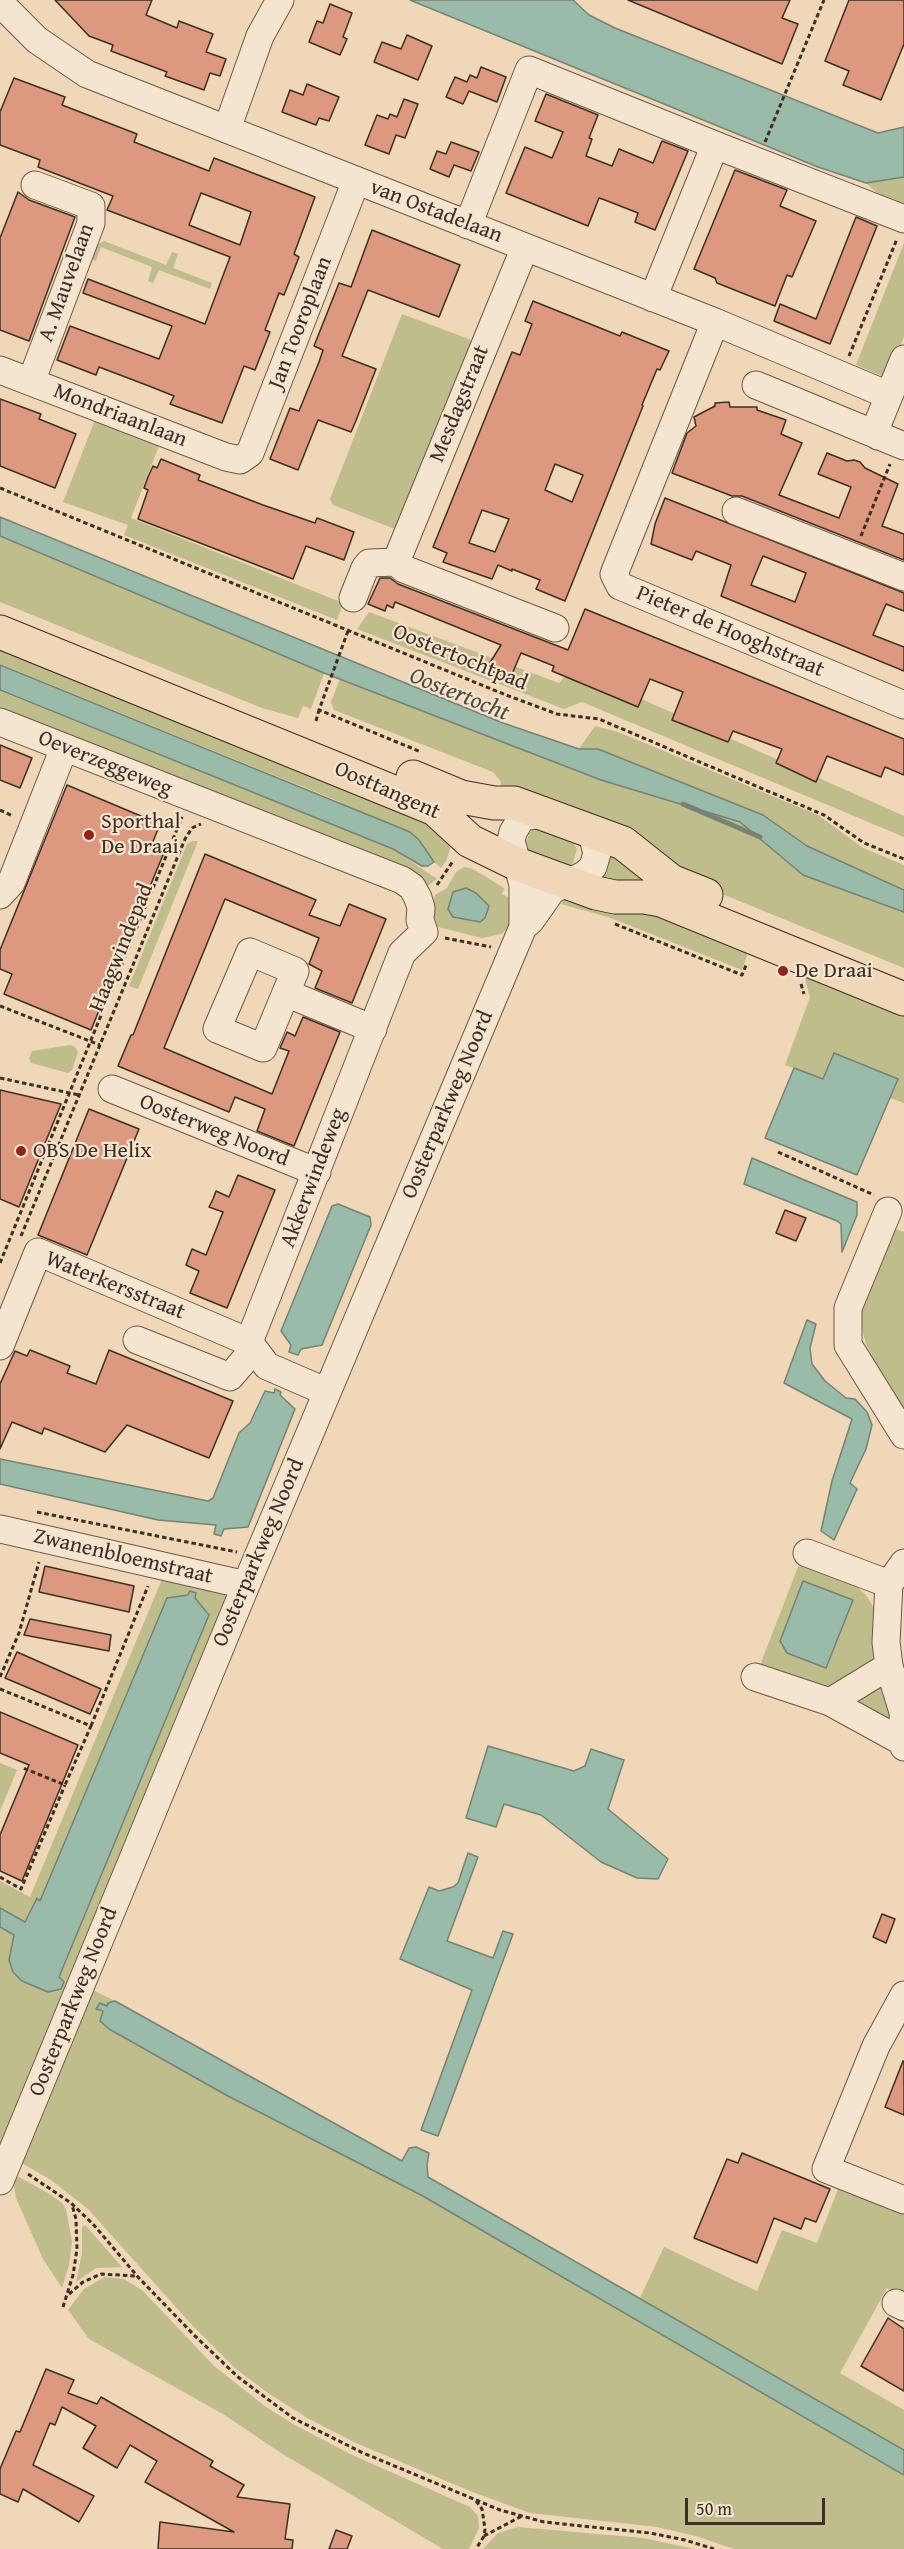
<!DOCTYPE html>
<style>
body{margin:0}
#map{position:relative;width:904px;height:2549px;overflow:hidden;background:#efd7b7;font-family:"Gentium Book Plus",serif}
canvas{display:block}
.scale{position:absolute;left:685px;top:2498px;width:140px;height:27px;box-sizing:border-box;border:3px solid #3f2e23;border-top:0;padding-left:8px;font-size:18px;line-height:21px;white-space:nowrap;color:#3f2e23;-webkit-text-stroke:4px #f5e5d0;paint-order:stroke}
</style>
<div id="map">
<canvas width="904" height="2549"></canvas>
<div class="scale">50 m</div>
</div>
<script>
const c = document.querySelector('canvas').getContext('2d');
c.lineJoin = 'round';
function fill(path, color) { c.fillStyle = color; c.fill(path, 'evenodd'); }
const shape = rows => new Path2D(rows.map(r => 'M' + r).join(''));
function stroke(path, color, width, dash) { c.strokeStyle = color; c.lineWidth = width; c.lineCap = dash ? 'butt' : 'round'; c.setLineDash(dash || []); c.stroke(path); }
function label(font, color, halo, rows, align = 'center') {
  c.font = font + ' "Gentium Book Plus",serif'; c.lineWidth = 4.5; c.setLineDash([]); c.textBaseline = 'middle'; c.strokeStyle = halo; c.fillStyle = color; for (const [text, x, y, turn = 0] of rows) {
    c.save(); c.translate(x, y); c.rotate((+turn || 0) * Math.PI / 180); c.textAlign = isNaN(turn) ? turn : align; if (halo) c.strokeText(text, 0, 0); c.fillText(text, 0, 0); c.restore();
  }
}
const green = shape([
 [904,177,904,217,866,183],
 [104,241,166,265,172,252,178,254,173,268,212,283,210,289,159,270,153,283,148,281,152,267,101,247,96,261,92,259,96,245],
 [904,243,904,337,887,378,856,365],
 [402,314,469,339,472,343,400,531,333,505,330,499],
 [95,420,160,443,131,518,343,603,337,620,124,535,128,525,63,502],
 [0,536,324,673,311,709,303,706,298,718,262,708,0,602],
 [369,612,559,683,572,668,904,816,904,837,582,702,564,709,357,629],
 [0,642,417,810,451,846,446,861,441,868,434,862,428,852,338,801,0,664],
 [340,679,601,780,740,822,803,875,904,912,904,968,717,892,500,790,501,782,493,772,334,710,331,702],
 [0,691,393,849,437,879,426,887,0,710],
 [595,726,618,732,818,815,863,848,904,865,904,890,807,846,763,815,598,749,579,749],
 [535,828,570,837,577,849,573,863,568,866,529,857,525,844,530,832],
 [193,841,198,841,138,989,129,986,187,844],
 [605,850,659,883,591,881],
 [464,867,473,869,504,888,502,894,516,902,509,928,501,934,482,938,438,927,432,911,435,895,447,888,456,872],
 [580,897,647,905,749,949,742,970,611,918,561,904,565,899],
 [804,975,904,1009,904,1103,890,1098,898,1079,834,1054,823,1080,785,1065,810,997],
 [70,1045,74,1046,78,1052,72,1070,68,1073,31,1063,29,1059,32,1051],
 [892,1228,904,1232,904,1411,882,1378,866,1344,859,1316],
 [801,1559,845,1576,865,1594,875,1609,879,1646,871,1664,823,1690,759,1668],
 [162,1579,234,1593,0,2152,0,1927,14,1935,9,1960,13,1972,22,1981,48,1992,61,1989,64,1982,58,1977,209,1616,195,1598,196,1593,190,1591,188,1595,184,1595,40,1902,38,1898,25,1922,0,1908,0,1881,30,1897],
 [885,1680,895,1713,888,1722,855,1704,856,1695],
 [0,1763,17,1770,0,1811],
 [89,1988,115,2001,108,2003,100,2021,127,2040,226,2095,421,2195,904,2475,904,2549,734,2549,696,2536,657,2527,530,2513,470,2491,356,2443,309,2419,268,2393,235,2368,192,2325,88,2209,51,2180,20,2162],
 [12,2176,19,2177,48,2193,62,2203,66,2209,72,2242,69,2265,62,2288,43,2259,16,2198],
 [840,2184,904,2208,904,2297,887,2288,840,2373,904,2410,904,2450,639,2300,664,2247,757,2291,782,2230,817,2243],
 [85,2225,122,2267,96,2268,76,2282,82,2253,82,2227],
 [104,2277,124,2279,142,2290,214,2366,266,2407,295,2425,350,2454,470,2507,478,2516,479,2528,469,2549,443,2549,281,2453,223,2414,89,2339,68,2310,84,2289],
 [518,2527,643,2538,695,2549,483,2549,498,2533]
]);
const water = shape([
 [410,0,573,0,589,15,615,28,878,133,904,127,904,177,866,183,818,167,410,0],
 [0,517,503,723,579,749,598,749,763,815,807,846,904,890,904,912,803,875,740,822,601,780,324,673,0,536,0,517],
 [0,665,393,825,410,832,419,840,434,862,428,866,422,866,393,849,0,690,0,665],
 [466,888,476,893,489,906,485,918,480,922,453,917,448,909,453,892,466,888],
 [834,1053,898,1079,857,1175,765,1138,794,1068,823,1079,834,1053],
 [752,1158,857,1202,857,1215,842,1252,841,1224,837,1221,744,1184,752,1158],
 [338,1204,370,1217,371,1225,322,1345,301,1349,298,1355,289,1352,291,1345,281,1331,332,1206,338,1204],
 [807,1320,816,1324,810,1348,812,1364,825,1381,846,1398,855,1399,867,1412,872,1425,866,1449,850,1483,857,1489,834,1540,821,1531,832,1481,852,1419,784,1383,807,1320],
 [275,1389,281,1392,280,1395,295,1409,248,1527,224,1529,221,1536,214,1534,216,1525,158,1520,0,1484,0,1459,208,1501,213,1498,239,1433,250,1423,265,1391,274,1393,275,1389],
 [803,1581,853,1600,826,1668,787,1653,780,1641,803,1581],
 [190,1591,196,1593,195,1598,209,1615,59,1977,64,1982,61,1989,48,1992,22,1981,13,1972,9,1960,14,1935,0,1927,0,1908,25,1922,37,1898,40,1901,167,1598,188,1595,190,1591],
 [488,1746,574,1771,585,1766,591,1749,624,1760,608,1809,668,1859,658,1879,637,1878,601,1862,541,1815,504,1804,496,1827,466,1818,488,1746],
 [468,1853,478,1857,447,1941,493,1958,503,1931,513,1934,438,2136,421,2130,472,1990,400,1959,429,1887,439,1891,453,1887,458,1883,468,1853],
 [115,2001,402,2161,409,2148,416,2147,429,2153,427,2165,428,2177,904,2450,904,2475,421,2195,226,2095,109,2029,100,2021,103,2011,96,2009,100,2003,107,2006,108,2003,115,2001]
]);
const stream = shape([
 [683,804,760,837]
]);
const building = shape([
 [55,0,152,0,146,15,177,28,179,21,213,34,206,52,226,59,220,76,210,73,204,90,165,76,167,72,111,51,113,45,89,36,55,0],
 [628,0,790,0,782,18,798,24,782,64,628,0],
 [849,0,904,0,904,44,881,100,843,85,849,71,825,61,849,0],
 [330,4,352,13,343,37,347,39,340,55,309,42,317,21,323,23,330,4],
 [407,35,432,46,418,80,374,62,382,42,401,49,407,35],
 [481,67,506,77,497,102,469,91,463,104,446,97,455,77,467,82,470,75,477,78,481,67],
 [14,78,65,97,62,105,137,134,134,142,209,171,214,158,315,197,294,254,299,257,284,295,279,293,265,330,270,332,255,370,244,366,222,423,170,404,174,396,149,386,99,367,96,375,57,360,70,326,159,359,172,326,83,293,88,279,205,324,230,257,107,210,113,196,38,167,40,160,0,145,0,112,14,78],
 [201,193,251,212,240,245,189,225,201,193],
 [307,84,339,97,329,121,319,118,316,125,282,112,290,90,303,95,307,84],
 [546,94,598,115,589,138,592,139,586,156,612,166,619,149,653,163,662,141,688,151,655,230,635,222,638,213,605,200,599,198,588,226,506,193,525,147,552,158,563,132,535,121,546,94],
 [404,99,418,104,405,138,396,135,389,154,365,145,377,115,388,119,390,114,397,117,404,99],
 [451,142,479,152,471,171,454,165,449,177,430,169,437,151,446,154,451,142],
 [735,170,787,190,780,206,816,221,792,277,787,275,775,306,717,283,715,278,694,269,735,170],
 [18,192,29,200,75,217,29,341,0,330,0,238,18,192],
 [856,217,877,226,830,344,774,321,780,304,816,319,856,217],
 [372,230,460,265,439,317,368,290,342,356,376,369,355,423,351,432,318,420,298,470,270,459,290,408,299,411,319,362,323,350,314,346,339,283,351,287,372,230],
 [533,301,620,336,622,332,669,351,660,370,657,369,642,405,643,406,565,601,536,589,540,580,512,569,512,571,498,565,492,579,443,562,447,553,433,547,512,352,520,355,532,324,525,321,533,301],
 [555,464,583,475,572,502,545,490,555,464],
 [482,510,509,519,495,552,469,543,482,510],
 [0,399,41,414,39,419,76,434,55,488,0,466,0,399],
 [729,402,730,407,757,407,757,410,786,420,781,434,802,443,779,495,839,518,851,487,818,474,827,453,847,461,854,460,860,462,865,468,898,484,882,526,904,534,904,560,742,496,732,496,672,473,687,433,696,426,694,417,715,406,715,403,729,402],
 [161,459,200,475,198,480,263,505,315,523,317,518,354,532,344,560,306,546,293,579,138,519,148,490,144,488,148,477,153,466,157,468,161,459],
 [665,498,904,593,904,611,886,604,873,635,904,647,904,671,721,596,731,565,696,551,692,560,651,544,655,524,665,498],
 [763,556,806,573,795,602,751,585,763,556],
 [380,578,390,578,398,584,568,650,585,609,904,739,904,775,885,767,881,777,827,756,816,782,776,763,782,749,733,731,728,742,672,720,683,692,650,679,638,707,552,671,554,666,521,653,510,679,486,669,501,645,395,602,393,608,387,605,385,611,368,604,380,578],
 [0,745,32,758,20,788,0,780,0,745],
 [67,785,160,824,152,844,165,850,91,1030,4,994,12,974,0,969,0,950,67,785],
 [205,854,316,900,309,915,340,926,349,904,386,919,352,1003,315,988,322,971,309,964,319,938,225,899,206,946,164,1048,272,1094,289,1051,280,1048,287,1032,295,1036,303,1017,340,1032,294,1146,257,1131,265,1109,235,1097,229,1112,118,1066,131,1035,133,1035,205,854],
 [0,1090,61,1104,19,1207,0,1199,0,1090],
 [89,1109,139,1129,87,1255,38,1235,89,1109],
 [238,1175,275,1190,227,1308,190,1293,199,1271,186,1265,192,1249,206,1255,223,1212,209,1207,213,1199,216,1191,229,1197,238,1175],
 [785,1210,806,1218,796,1241,776,1233,785,1210],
 [30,1350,70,1366,67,1373,96,1384,109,1350,233,1401,209,1458,127,1425,105,1452,44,1428,42,1434,12,1422,0,1449,0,1384,15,1351,27,1356,30,1350],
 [45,1566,134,1586,129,1612,39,1592,45,1566],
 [30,1619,111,1635,109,1651,24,1635,30,1619],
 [17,1652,101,1689,90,1714,5,1678,17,1652],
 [0,1712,78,1745,22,1881,0,1871,0,1835,29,1765,0,1753,0,1712],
 [882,1914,895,1919,886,1943,873,1937,882,1914],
 [903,2061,904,2061,904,2115,885,2107,903,2061],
 [742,2153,830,2189,816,2222,805,2218,801,2229,774,2218,757,2263,694,2238,727,2159,738,2163,742,2153],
 [888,2318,904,2329,904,2391,861,2366,888,2318],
 [46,2369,74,2380,68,2393,97,2404,101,2397,213,2461,210,2466,244,2485,237,2497,290,2504,285,2539,293,2540,292,2549,158,2549,160,2522,234,2532,145,2482,157,2461,130,2445,117,2468,83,2448,96,2426,62,2407,55,2425,50,2423,33,2465,94,2496,79,2522,23,2489,18,2502,0,2494,0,2469,16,2431,20,2432,46,2369],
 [336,2530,352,2536,347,2549,329,2549,336,2530]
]);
const path = shape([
 [765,142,824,0],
 [849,356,897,239],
 [0,488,506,695,557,714,599,719,824,815,864,843,904,859],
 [861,536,890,464],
 [348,631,319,710,421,752],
 [316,721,319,710],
 [0,810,13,816],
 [437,885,453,861],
 [615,924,742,975,747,963],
 [445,938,491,947],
 [801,984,804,994],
 [0,1006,100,1045],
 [0,1078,79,1095],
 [778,1152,874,1195],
 [21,1236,185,839,192,828,201,824],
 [0,1263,182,817],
 [37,1512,237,1552],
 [0,1677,19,1633,39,1562],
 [0,1689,91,1726,65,1785,23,1768],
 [91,1726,148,1586],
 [0,1877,21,1889,65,1785],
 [28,2174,71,2203,93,2224,138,2277,194,2335,238,2377,293,2418,361,2452,500,2510,544,2522,650,2533,685,2540,714,2549],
 [69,2294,83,2282,101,2274,137,2276],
 [63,2307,73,2275,77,2249,76,2219,72,2205],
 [476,2501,482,2509,485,2529,484,2536,476,2549],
 [484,2536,522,2516]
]);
const minor = shape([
 [0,3,37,40,87,74,715,322,888,395],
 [227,129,260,36,280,0],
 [468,225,529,70,715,145],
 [653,298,715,145,904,219],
 [715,322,614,574,620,586,904,705],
 [0,370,226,457,240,460,250,453,356,181],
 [31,382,91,223,91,206,35,185],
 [756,385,904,446],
 [878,436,877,425,904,359],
 [736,511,904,577],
 [396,562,525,247],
 [353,598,365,568,369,563,396,562,404,569,555,628],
 [0,722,402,880,412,887,418,898,421,908,420,920,424,932,402,953,249,1342,267,1366,327,1392],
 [0,895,11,883,64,748],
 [523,927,531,920,552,890,584,875,593,867,597,853,591,831],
 [250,952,295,971,263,1048,217,1029,250,952],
 [286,993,373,1029],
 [112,1089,317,1172],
 [888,1211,848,1308,848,1345,904,1435],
 [137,1340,230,1377,254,1349],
 [0,1346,38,1252,249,1342],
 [0,1529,246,1585],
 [807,1553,889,1584],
 [904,1563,889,1584,886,1642,889,1666,903,1712,904,1747],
 [755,1677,830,1702,903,1742],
 [830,1702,889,1666],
 [904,1995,876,2046,826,2169,904,2200],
 [0,2181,246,1585,523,927,523,885,511,841,513,832,521,819,527,816,545,814],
 [896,2303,904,2307]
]);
const major = shape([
 [0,632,435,809,470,841,517,864,596,893,615,897,644,897,661,900,904,999],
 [413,777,461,797,494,803,514,803,623,843,671,881,706,895]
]);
const markers = [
 [89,835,6,"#8f2418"],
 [783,971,6,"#8f2418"],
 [21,1151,6,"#8f2418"]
];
const streetNames = [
 ["van Ostadelaan",436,212,21],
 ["A. Mauvelaan",67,283,-70],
 ["Jan Tooroplaan",301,323,-69],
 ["Mesdagstraat",460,404,-68],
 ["Mondriaanlaan",120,416,21],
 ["Pieter de Hooghstraat",730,632,23],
 ["Oostertochtpad",460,658,22],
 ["Oeverzeggeweg",105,764,22],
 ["Oosttangent",387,791,24],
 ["Haagwindepad",122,948,-68],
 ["Oosterparkweg Noord",448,1105,-67],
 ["Oosterweg Noord",214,1131,22],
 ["Akkerwindeweg",314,1178,-69],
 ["Waterkersstraat",115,1286,22],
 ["Oosterparkweg Noord",259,1553,-67],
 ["Zwanenbloemstraat",123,1557,13],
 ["Oosterparkweg Noord",74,2002,-68]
];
const poiNames = [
 ["Sporthal",101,822],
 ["De Draai",101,847],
 ["De Draai",795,971],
 ["OBS De Helix",33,1151]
];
const waterNames = [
 ["Oostertocht",459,695,22]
];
fill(green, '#bebd8b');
fill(water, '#9abaaa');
stroke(water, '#768274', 1.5);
stroke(stream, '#768274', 5);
fill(building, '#dc997f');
stroke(building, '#3f2e23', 1.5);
stroke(minor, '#6b5848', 29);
stroke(major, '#3f2e23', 35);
stroke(path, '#3f2e23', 3, [4.5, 3]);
stroke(minor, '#f5e5d0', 27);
stroke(major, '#efd7b7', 33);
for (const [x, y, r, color] of markers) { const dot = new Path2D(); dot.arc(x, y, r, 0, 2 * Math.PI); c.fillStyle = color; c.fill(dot); stroke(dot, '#f5e5d0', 2); }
label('22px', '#3f2e23', '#f5e5d0', streetNames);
label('22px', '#3f2e23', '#f5e5d0', poiNames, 'left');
label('italic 24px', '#514a3e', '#f5e5d0', waterNames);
</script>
